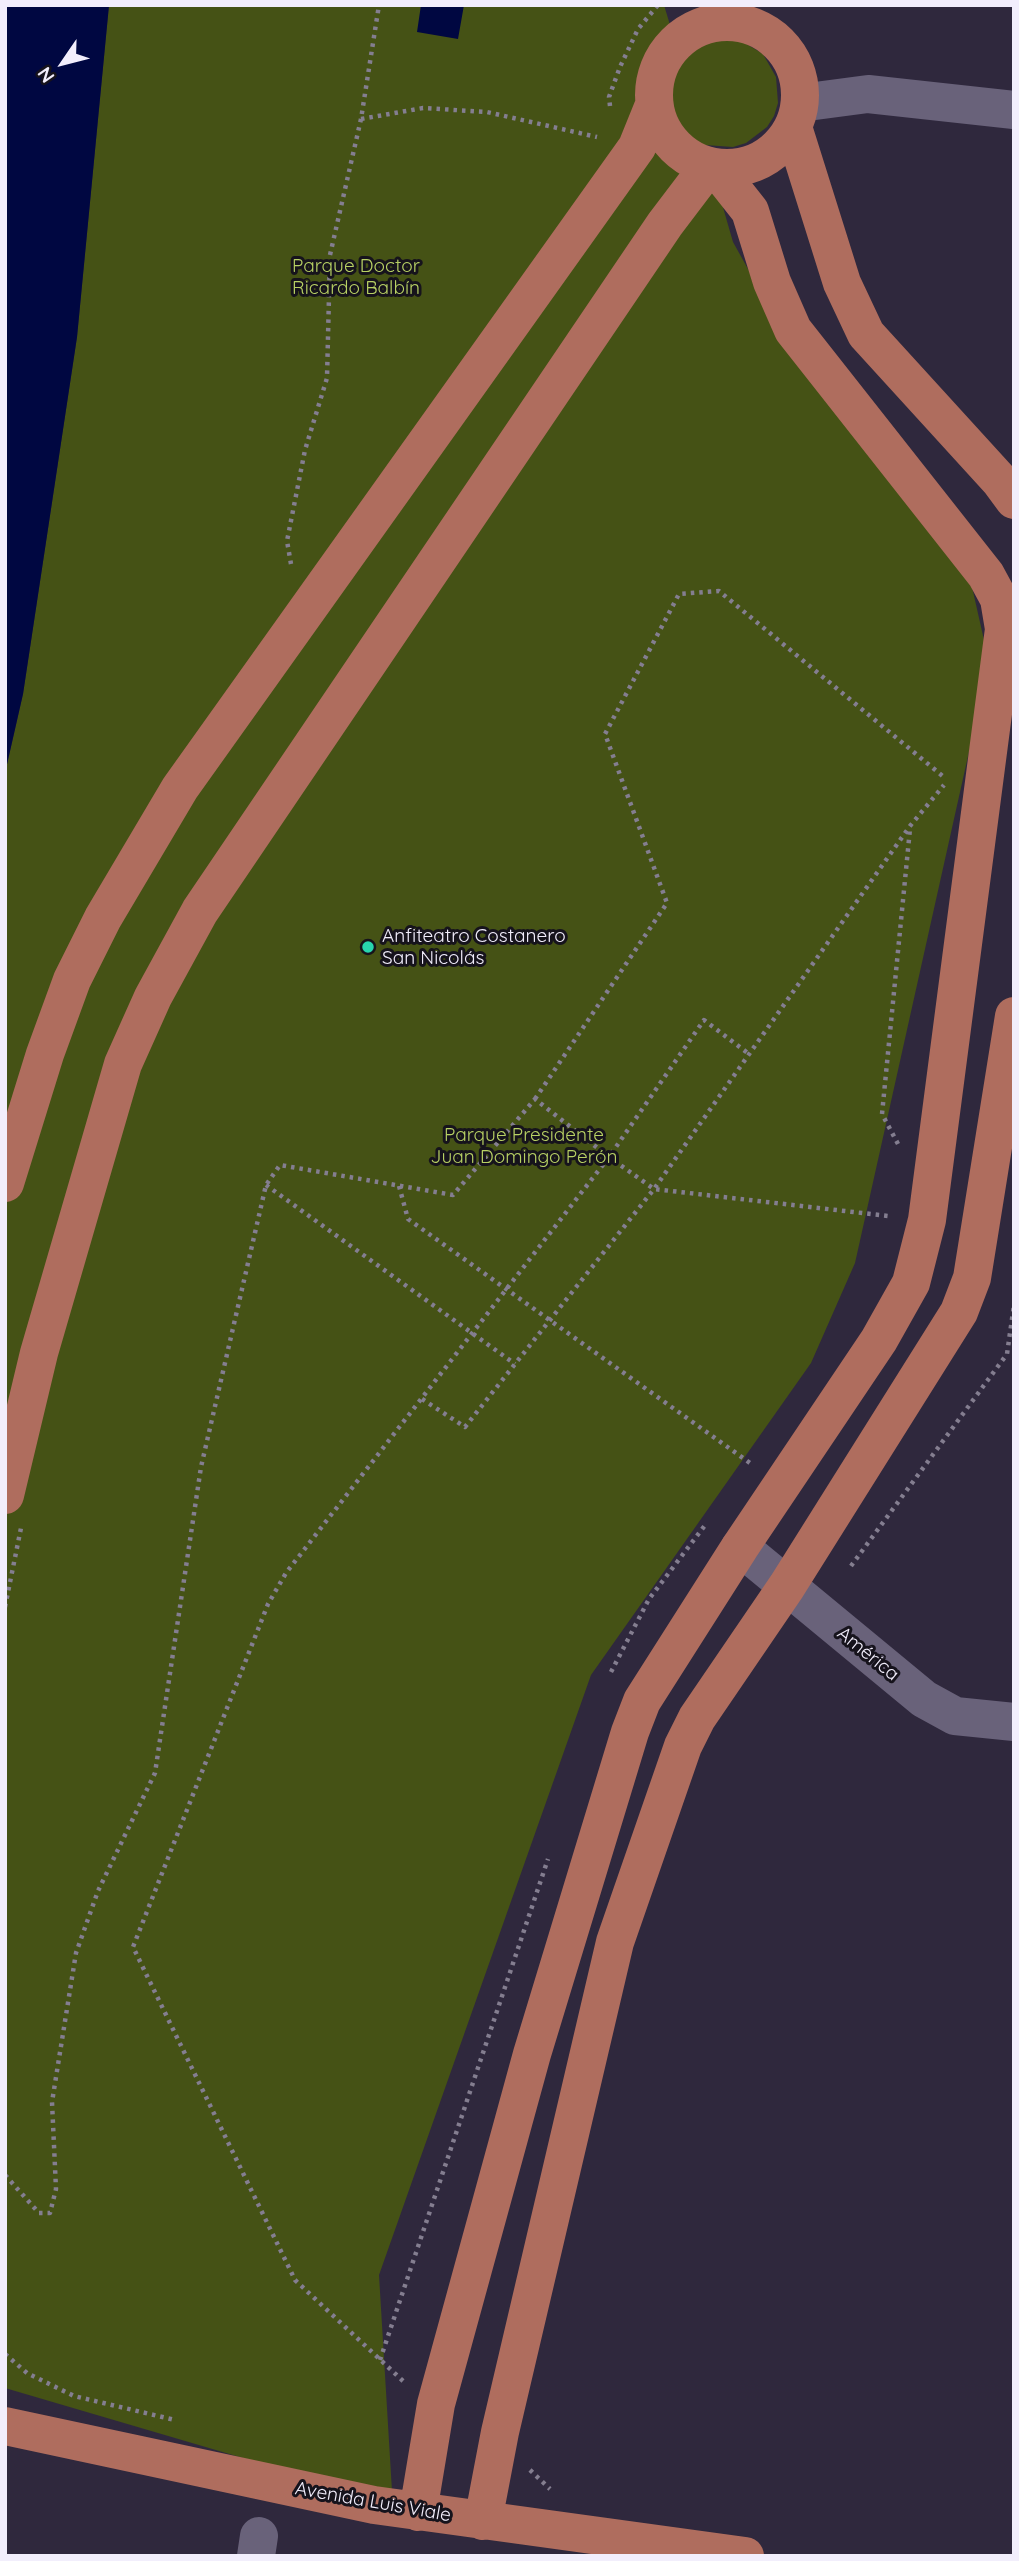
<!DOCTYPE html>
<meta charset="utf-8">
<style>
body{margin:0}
#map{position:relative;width:1019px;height:2561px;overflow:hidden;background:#2f283d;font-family:Quicksand,sans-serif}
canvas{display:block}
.frame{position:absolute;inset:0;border:7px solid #f2eefc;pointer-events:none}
.north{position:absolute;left:28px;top:28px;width:70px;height:70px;-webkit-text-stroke:5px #16131c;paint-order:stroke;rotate:235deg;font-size:19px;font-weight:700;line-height:28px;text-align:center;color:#f2eefc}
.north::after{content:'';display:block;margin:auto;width:24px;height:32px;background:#f2eefc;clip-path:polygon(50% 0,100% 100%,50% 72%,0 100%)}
</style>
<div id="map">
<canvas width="1019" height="2561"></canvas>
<div class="frame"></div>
<div class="north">N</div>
</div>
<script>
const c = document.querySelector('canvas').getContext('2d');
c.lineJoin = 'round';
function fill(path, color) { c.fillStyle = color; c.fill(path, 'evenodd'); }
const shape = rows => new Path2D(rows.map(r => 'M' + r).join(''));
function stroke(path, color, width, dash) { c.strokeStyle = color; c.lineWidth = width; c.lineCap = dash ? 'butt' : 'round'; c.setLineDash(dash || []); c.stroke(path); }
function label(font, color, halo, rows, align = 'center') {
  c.font = font + ' Quicksand,sans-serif'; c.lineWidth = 6; c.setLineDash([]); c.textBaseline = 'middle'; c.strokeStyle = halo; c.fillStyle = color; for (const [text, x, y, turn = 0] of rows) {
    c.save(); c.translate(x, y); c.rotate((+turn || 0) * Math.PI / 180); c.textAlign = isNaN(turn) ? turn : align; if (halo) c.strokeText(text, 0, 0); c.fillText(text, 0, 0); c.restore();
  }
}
const green = shape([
 [109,5,664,5,680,58,700,43,727,38,740,40,763,54,776,77,778,103,774,116,767,127,746,143,733,147,705,145,733,242,773,314,972,587,989,662,855,1263,811,1363,591,1675,379,2275,392,2491,328,2483,5,2388,5,773,23,694,77,337]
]);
const water = shape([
 [5,5,109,5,77,337,23,694,5,773],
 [421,5,464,5,458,39,417,32]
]);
const path = shape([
 [610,106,609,97,620,67,638,29,658,5],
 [361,119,423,108,487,112,597,137],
 [291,564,287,541,305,450,327,378,330,255,361,119,379,5],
 [535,1099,667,903,605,734,679,594,719,591,945,778],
 [898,1144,882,1114,910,829],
 [266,1185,515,1364],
 [399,1186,408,1219,750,1463],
 [422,1399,465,1427,654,1189,910,826,944,785],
 [851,1566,1007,1354,1014,1305],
 [5,1607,21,1528],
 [611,1672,649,1599,706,1524],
 [5,2175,39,2213,50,2213,56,2189,52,2102,76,1953,98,1891,155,1773,201,1467,266,1185,280,1165,453,1195,535,1099,609,1157,654,1189,888,1216],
 [5,2354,27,2373,74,2396,175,2420],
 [380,2360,548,1859],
 [403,2381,295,2280,133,1947,268,1604,286,1573,609,1157,704,1020,749,1054],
 [530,2470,550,2489]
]);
const minor = shape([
 [800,103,868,94,1014,110],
 [740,1547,924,1699,955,1716,1014,1722],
 [256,2556,259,2536]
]);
const major = shape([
 '654 95a73 73 0 1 1 146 0a73 73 0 1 1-146 0Z',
 [793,127,842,283,866,334,1000,481,1014,500],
 [5,1183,45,1054,72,980,103,918,180,788,637,147,654,105],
 [5,1495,39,1353,123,1064,153,997,200,911,665,224,709,166],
 [5,2426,374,2505,745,2556],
 [418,2512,436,2404,532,2054,630,1732,642,1701,740,1547,879,1340,911,1283,927,1220,1004,629,999,599,986,575,793,330,772,282,750,211,716,168],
 [483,2521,500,2432,615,1942,683,1746,697,1718,787,1586,959,1312,972,1278,1014,1016]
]);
const markers = [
 [368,947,7,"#28d5ad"]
];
const parkNames = [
 ["Parque Doctor",356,266],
 ["Ricardo Balbín",356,288],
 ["Parque Presidente",524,1135],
 ["Juan Domingo Perón",524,1157]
];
const poiNames = [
 ["Anfiteatro Costanero",382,936],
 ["San Nicolás",382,958]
];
const streetNames = [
 ["América",868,1654,39],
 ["Avenida Luis Viale",373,2502,10]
];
fill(green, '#455215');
fill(water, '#000741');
stroke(path, '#847e90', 4.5, [3.5, 5]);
stroke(minor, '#69627a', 38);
stroke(major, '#af6d5e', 38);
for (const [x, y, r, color] of markers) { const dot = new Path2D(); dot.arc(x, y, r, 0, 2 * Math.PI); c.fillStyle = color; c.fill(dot); stroke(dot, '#16131c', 2.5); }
label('19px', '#b8d164', '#16131c', parkNames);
label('19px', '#f2eefc', '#16131c', poiNames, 'left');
label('19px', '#f2eefc', '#16131c', streetNames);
</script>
